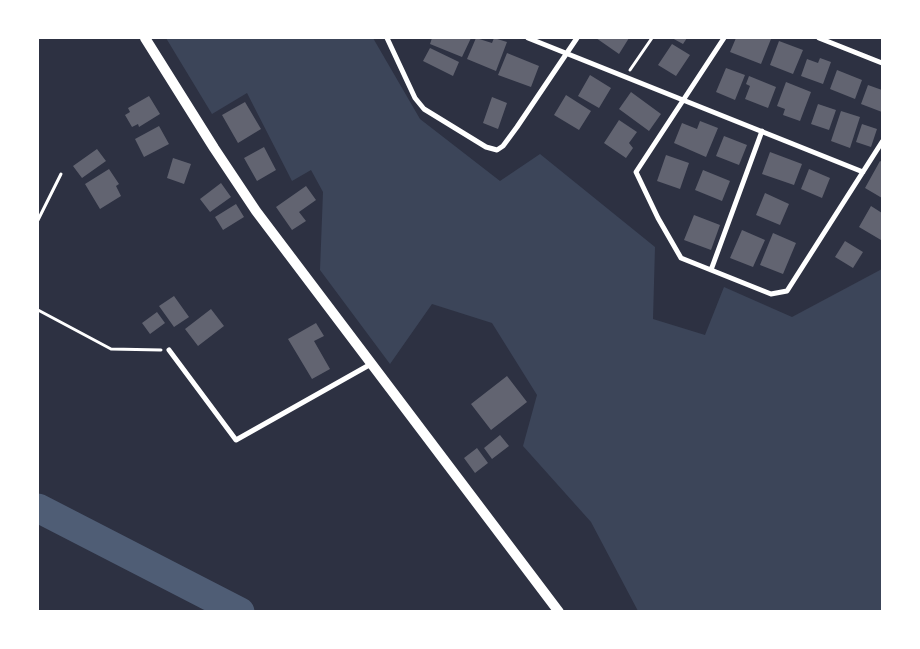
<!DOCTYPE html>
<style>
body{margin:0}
#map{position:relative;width:920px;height:649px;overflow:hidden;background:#2d3142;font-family:Signika,sans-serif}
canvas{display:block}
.frame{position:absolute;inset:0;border:39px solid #fff;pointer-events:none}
</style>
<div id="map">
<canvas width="920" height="649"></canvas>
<div class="frame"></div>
</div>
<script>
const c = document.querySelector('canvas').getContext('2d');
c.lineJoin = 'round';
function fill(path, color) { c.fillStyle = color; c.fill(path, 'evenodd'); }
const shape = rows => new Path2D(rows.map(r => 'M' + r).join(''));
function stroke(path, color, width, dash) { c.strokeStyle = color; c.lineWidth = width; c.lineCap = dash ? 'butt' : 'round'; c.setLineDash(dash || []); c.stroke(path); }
const green = shape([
 [166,38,373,38,420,119,500,181,540,154,655,247,653,319,705,335,724,287,792,317,882,269,882,611,638,611,591,522,523,446,537,395,492,323,432,304,390,364,320,270,323,192,311,170,292,181,247,93,212,114]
]);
const river = shape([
 [38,508,240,612]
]);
const building = shape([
 [432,38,471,38,462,57,430,44],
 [476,38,492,43,494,38,507,42,496,71,467,59],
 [596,38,629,38,619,54],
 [672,38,687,38,683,44],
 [736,38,771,39,761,64,730,52],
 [779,41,803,50,793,74,770,65],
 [672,44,690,55,676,76,658,65],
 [430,48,459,62,453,76,423,61],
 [507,53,539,66,531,87,498,75],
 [820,58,831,62,823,84,801,76,807,59,818,63],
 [726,68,745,75,735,100,716,92],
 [837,70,862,80,855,99,830,89],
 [590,75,611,88,599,108,578,96],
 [749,76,776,87,768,108,745,99,750,86,746,84],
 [786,82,811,92,800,121,783,115,785,109,777,106],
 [868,85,882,90,882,112,861,104],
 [631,92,661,114,649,131,619,109],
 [566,95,591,111,579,130,554,115],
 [149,96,160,114,139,127,138,124,132,127,125,115,130,112,128,108],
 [492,97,507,103,498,129,483,123],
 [245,102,261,129,238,143,222,115],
 [818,104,836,110,829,130,811,124],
 [841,111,860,117,850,148,831,141],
 [619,120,637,132,629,143,633,148,626,158,604,143],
 [700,121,718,128,706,157,674,143,682,123,697,129],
 [862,124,877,129,871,147,856,142],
 [159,126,169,144,144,157,135,139],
 [724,136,747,145,739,165,716,156],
 [264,147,276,170,257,181,244,158],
 [97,149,106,161,82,178,73,166],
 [770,152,802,164,794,185,762,174],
 [666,155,689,163,680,189,657,181],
 [173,158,191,164,184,184,167,178],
 [880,161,882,162,882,198,865,188],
 [109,169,119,184,116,186,121,196,100,209,85,184],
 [809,169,830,178,822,198,801,189],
 [703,170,730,181,722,201,695,190],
 [221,183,231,197,210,212,200,199],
 [306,186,316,200,299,212,306,221,292,230,276,207],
 [765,193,789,204,780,225,756,215],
 [236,204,244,217,223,230,215,217],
 [871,206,882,213,881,240,859,227],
 [694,215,720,225,711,250,684,240],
 [742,230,765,240,753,267,730,258],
 [773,233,796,243,783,274,760,265],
 [845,241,863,252,853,268,835,257],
 [174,296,189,317,174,327,159,306],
 [211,309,224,326,198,346,185,329],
 [157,312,165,323,150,334,142,323],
 [316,323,324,336,314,341,330,369,312,379,288,339],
 [507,376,527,402,491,430,471,404],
 [500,435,509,446,492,459,484,448],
 [477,448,488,463,475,473,464,458]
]);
const path = shape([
 [630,70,652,38],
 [38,220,61,174],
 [38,310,111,349,161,350]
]);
const minor = shape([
 [387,38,415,98,424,109,486,147,497,150,503,146,517,127,577,38],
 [528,38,863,172],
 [724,38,636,172,658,218,681,258,771,294,787,291,882,142],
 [819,38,882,63],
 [711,270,762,131],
 [169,350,236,440,371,364]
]);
const secondary = shape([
 [145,38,214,148,256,211,559,612]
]);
fill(green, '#3c4559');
stroke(river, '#4f5d75', 29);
fill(building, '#626471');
stroke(path, '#fff', 3);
stroke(minor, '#fff', 5);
stroke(secondary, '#fff', 10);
</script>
